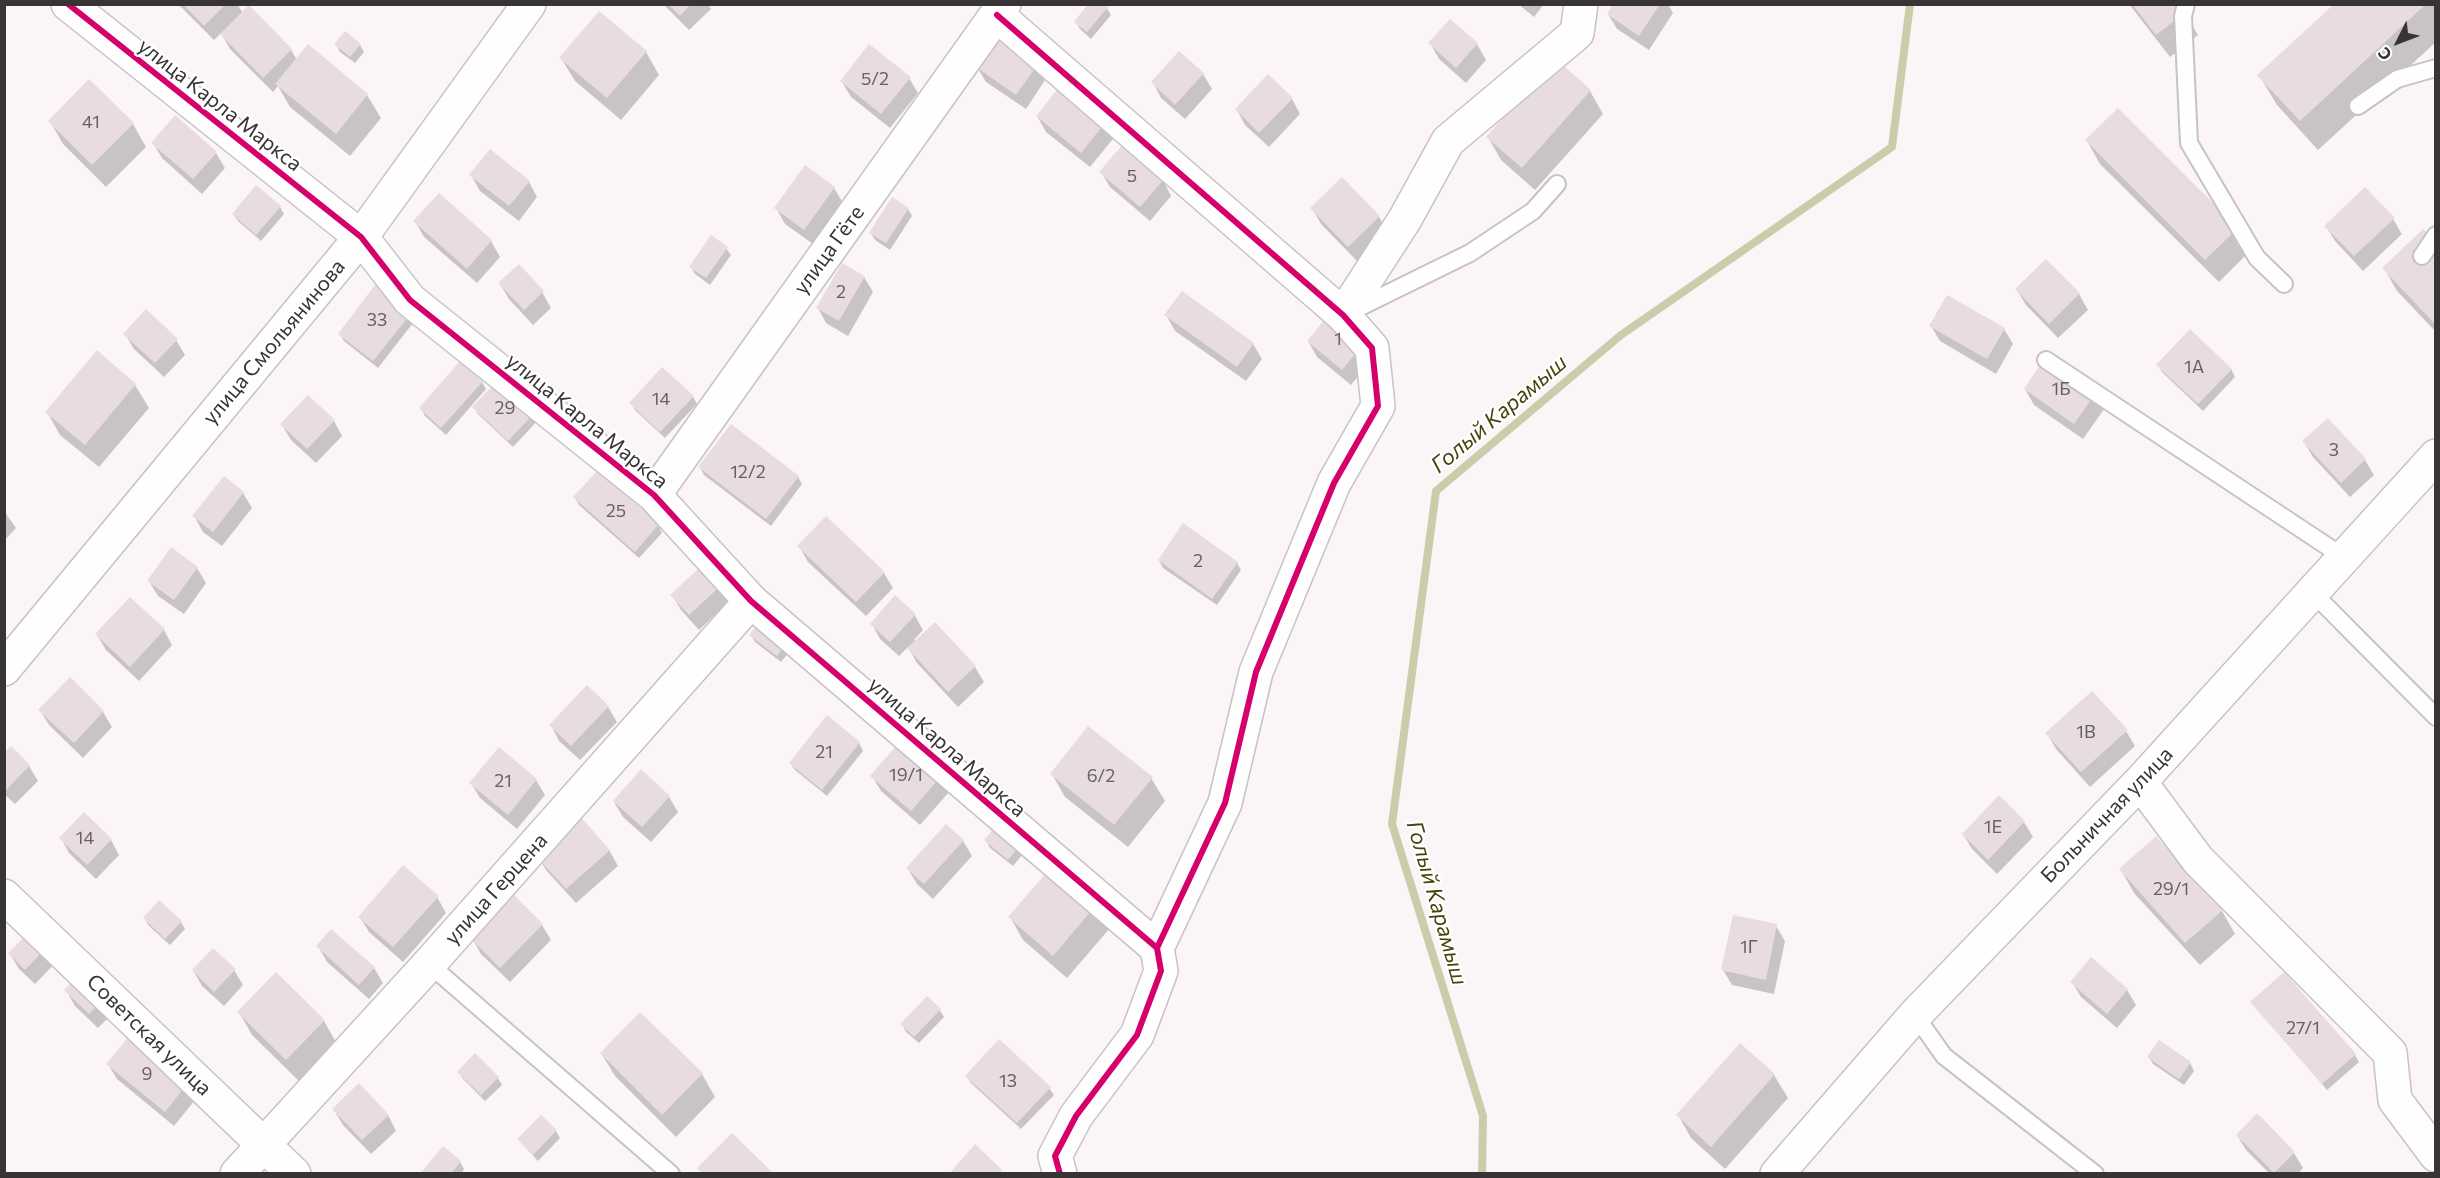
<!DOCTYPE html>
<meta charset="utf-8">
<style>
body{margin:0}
#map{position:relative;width:2440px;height:1178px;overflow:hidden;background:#fbf5f8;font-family:Commissioner,sans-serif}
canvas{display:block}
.frame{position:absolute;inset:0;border:6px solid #383436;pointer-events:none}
.north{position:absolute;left:2368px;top:12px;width:60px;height:60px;-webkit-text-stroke:4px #fff;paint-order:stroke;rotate:228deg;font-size:16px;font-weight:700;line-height:24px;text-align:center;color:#383436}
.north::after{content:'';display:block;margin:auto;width:21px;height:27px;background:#383436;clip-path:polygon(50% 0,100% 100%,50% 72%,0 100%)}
</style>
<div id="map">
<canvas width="2440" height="1178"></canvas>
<div class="frame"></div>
<div class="north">С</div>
</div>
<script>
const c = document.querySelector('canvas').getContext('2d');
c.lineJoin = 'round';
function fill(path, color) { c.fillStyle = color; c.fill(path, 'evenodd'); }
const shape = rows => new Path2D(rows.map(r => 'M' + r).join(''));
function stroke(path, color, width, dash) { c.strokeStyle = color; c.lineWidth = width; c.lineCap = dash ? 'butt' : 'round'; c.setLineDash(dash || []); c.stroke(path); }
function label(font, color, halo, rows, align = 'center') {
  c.font = font + ' Commissioner,sans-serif'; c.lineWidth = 4.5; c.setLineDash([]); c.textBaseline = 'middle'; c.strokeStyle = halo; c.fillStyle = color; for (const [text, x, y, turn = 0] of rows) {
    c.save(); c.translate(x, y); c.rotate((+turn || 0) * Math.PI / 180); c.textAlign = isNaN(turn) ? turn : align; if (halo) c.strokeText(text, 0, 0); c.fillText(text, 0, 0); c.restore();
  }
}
const shadow = shape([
 [178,4,237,4,243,13,291,50,297,60,367,95,381,118,350,156,290,107,278,86,273,92,230,49,221,33,214,40],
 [663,4,708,4,711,9,689,30],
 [1518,4,1544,4,1534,17],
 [1614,4,1668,4,1673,13,1649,50,1617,29,1608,14],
 [2129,4,2179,4,2198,35,2170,57],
 [2336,4,2436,4,2436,42,2318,150,2277,105,2259,75],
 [1107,8,1111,15,1091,39,1080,29,1076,22],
 [1450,21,1477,44,1486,60,1466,83,1439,59,1430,43],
 [999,35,1047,77,1026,109,986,82,977,67],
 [336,44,360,45,364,52,355,63,340,52],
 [646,52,659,75,621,120,575,81,561,58],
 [1203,74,1212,89,1185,119,1161,98,1153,82],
 [909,78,918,93,890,128,851,97,842,82],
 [1064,83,1117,134,1090,167,1046,132,1037,116],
 [1590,91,1603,114,1535,190,1501,160,1488,137],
 [1292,99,1300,114,1269,147,1245,125,1237,110],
 [2118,110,2250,251,2219,282,2100,164,2087,141],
 [50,121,133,124,146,147,106,187,63,144],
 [153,143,216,153,225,168,202,194,162,158],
 [1101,172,1163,180,1171,196,1150,221,1110,187],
 [471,175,529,182,537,197,519,221,480,191],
 [834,188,843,203,813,244,785,224,776,208],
 [439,195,491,241,500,257,477,283,424,237,415,221],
 [280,207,284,214,261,241,238,221,233,214],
 [1312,208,1379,217,1388,232,1357,261,1321,224],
 [908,209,912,216,890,250,875,240,871,233],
 [2393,219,2402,234,2363,271,2335,241,2326,226],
 [2436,244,2436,332,2397,291,2384,268],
 [726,248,731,255,710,285,695,274,691,267],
 [864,277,873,292,848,336,826,323,818,308],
 [500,284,542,292,551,308,533,325,509,299],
 [2017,290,2079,294,2088,310,2058,338,2026,305],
 [420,314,378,368,344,341,340,334],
 [1166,315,1253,344,1262,359,1246,381,1175,331],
 [1931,326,2004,329,2013,344,1996,374,1940,341],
 [125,334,176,340,185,355,164,377,134,349],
 [1308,341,1378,352,1351,385,1317,357],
 [97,353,135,385,149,408,99,467,60,435,47,412],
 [2049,356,2107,405,2083,439,2034,405,2025,389],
 [2158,365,2231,369,2235,377,2203,411,2162,372],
 [482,382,486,389,446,435,425,416,421,408],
 [693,397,697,404,665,438,635,410,631,403],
 [474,407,541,417,513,447,478,414],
 [334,421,342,436,316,463,291,440,282,425],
 [2304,442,2365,460,2374,475,2350,497,2313,457],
 [700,467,798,477,802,484,771,526,704,475],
 [598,472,658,525,662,533,639,558,579,505,575,498],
 [243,493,252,508,222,546,203,532,194,516],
 [4,511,16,528,4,541],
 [799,546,884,573,893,588,866,616,808,562],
 [710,560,737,594,699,630,681,610,672,595],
 [1159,560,1237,563,1241,570,1217,605,1163,568],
 [197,568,206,583,184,614,158,596,149,581],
 [914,614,923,630,914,640,916,641,935,624,975,667,984,682,958,707,917,663,908,647,899,656,880,639,872,624],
 [164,630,172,645,139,681,106,650,97,635],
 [751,635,799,640,781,662,755,642],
 [608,707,617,722,580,760,559,741,551,725],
 [40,710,103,712,112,727,83,758,49,725],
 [827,717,859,743,863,751,827,796,795,770,790,763],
 [2126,731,2135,746,2090,787,2056,749,2047,733],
 [901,742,950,791,920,825,881,791,872,776],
 [4,755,29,766,38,781,15,804,4,794],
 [1052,774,1151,778,1165,801,1128,847,1065,797],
 [536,780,545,795,517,829,480,798,471,783],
 [669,797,678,812,651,842,623,817,614,802],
 [2024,822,2033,837,1997,874,1972,849,1963,834],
 [61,838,111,840,119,855,96,879,69,853],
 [986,840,1032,843,1013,866,990,848],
 [963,841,972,856,933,899,917,884,908,869],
 [609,850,618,866,576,903,546,870,537,855],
 [1053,867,1110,928,1067,978,1023,940,1010,917],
 [2121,870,2222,911,2235,934,2200,965,2134,893],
 [437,897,446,913,403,962,369,932,360,917],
 [145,919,181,922,185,929,170,945,149,926],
 [39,925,63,955,35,984,19,969,10,954],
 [542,925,551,940,510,982,481,954,472,938],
 [1776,926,1785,941,1774,994,1732,985,1723,970],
 [318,946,374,968,383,983,369,999,327,962],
 [193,970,234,970,243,985,224,1006,202,986],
 [2072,982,2127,990,2136,1005,2117,1028,2081,997],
 [66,990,116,1010,98,1028,75,1006],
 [2252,1002,2355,1055,2359,1062,2327,1090],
 [939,1009,944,1017,919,1043,906,1032,902,1024],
 [239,1012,324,1021,337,1044,300,1082,252,1035],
 [130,1038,195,1100,174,1126,117,1079,108,1064],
 [1740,1045,1774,1075,1788,1098,1725,1169,1691,1138,1678,1115],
 [601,1053,702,1074,715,1097,676,1137,615,1076],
 [2149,1057,2190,1063,2194,1071,2184,1085,2153,1064],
 [459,1072,498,1078,502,1085,485,1101,463,1079],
 [967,1076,1049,1088,1054,1095,1021,1129,971,1083],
 [334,1110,388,1115,396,1131,371,1154,343,1125],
 [2257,1116,2294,1153,2303,1168,2298,1174,2270,1174,2246,1150,2237,1135],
 [556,1131,560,1138,538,1161,519,1140],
 [460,1162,464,1169,461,1174,422,1174]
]);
const stream = shape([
 [1482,1174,1483,1116,1392,824,1436,491,1621,335,1892,147,1910,4]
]);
const building = shape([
 [183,4,226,4,204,26],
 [668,4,691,4,680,16],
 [1088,4,1106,4,1108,7,1087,32,1074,22],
 [1613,4,1660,4,1639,36,1607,14],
 [2132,4,2181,4,2186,12,2156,35],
 [2334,4,2426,4,2300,121,2257,75],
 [249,5,292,49,263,78,220,34],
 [599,11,647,51,607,98,559,58],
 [1450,19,1478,43,1456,68,1428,43],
 [345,31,361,44,350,57,334,44],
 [999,33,1040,61,1016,95,976,67],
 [308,44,368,94,336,134,275,84],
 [869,44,911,77,881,114,840,81],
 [1179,51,1204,73,1175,105,1151,82],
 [1555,58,1591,90,1522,168,1486,137],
 [1268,74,1293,98,1259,133,1235,109],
 [89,79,134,123,92,165,48,121],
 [1064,81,1109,118,1081,153,1036,116],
 [2118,108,2238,228,2205,260,2085,140],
 [175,115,217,152,193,179,151,143],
 [1123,144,1164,179,1140,207,1099,172],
 [490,149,530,181,509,206,469,175],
 [805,165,835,187,804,230,774,208],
 [1342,177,1380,216,1348,247,1310,208],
 [256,185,281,206,256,235,232,214],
 [2365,187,2395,218,2354,256,2324,226],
 [439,193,492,240,467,269,413,221],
 [892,197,909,208,886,243,869,233],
 [2423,229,2436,242,2436,325,2382,268],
 [711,235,728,247,706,278,689,267],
 [2046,259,2080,293,2049,324,2015,289],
 [842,263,865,276,839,321,816,308],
 [519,264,544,291,524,310,498,283],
 [381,277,417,306,373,361,338,334],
 [1182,291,1254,343,1237,367,1164,315],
 [1947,295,2005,328,1987,359,1929,326],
 [1335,307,1370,336,1342,370,1307,341],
 [146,309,178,339,155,363,123,334],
 [2190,329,2232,369,2198,404,2156,365],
 [97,350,136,384,85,445,45,412],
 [2048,353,2099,388,2074,424,2024,389],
 [460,361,483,381,441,428,419,408],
 [662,367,694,396,660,432,629,403],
 [502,376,538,409,508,441,472,407],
 [308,395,335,420,307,449,280,424],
 [2328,418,2366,459,2341,483,2302,441],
 [731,424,799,476,766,519,698,467],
 [598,470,659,524,635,552,573,497],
 [224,476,244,492,213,532,192,516],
 [826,516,885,572,856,602,797,546],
 [1183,523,1238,562,1212,599,1158,560],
 [171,547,198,567,174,600,147,581],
 [710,558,729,578,689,615,670,595],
 [895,595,916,614,890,642,870,624],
 [130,597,165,629,130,667,95,634],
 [768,610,796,631,777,656,749,635],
 [935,622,976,666,948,692,907,648],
 [70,677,104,711,74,743,38,710],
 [587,685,609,706,571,746,549,725],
 [2092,691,2128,730,2081,772,2045,733],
 [827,715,860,742,822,790,789,763],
 [1088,726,1153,777,1114,825,1050,774],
 [901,740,942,775,911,811,870,776],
 [11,746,30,765,6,790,4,753],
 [499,747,537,779,508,815,469,783],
 [641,769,670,796,642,827,613,801],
 [1999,795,2025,821,1988,860,1962,834],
 [84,812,112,839,87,865,59,838],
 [579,815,610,850,566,889,535,855],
 [1005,815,1029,834,1008,860,984,840],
 [946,824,964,840,924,884,906,868],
 [2156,836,2223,910,2185,943,2119,869],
 [403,865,439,896,393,947,358,917],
 [1053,865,1097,904,1053,956,1008,917],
 [513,894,543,924,500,968,470,938],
 [159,900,182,921,165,939,143,918],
 [1733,915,1777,924,1766,980,1721,970],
 [39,923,55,939,25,970,8,953],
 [331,929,375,967,359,985,316,946],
 [213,948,236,969,214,992,192,970],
 [2091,957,2128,989,2107,1014,2070,982],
 [84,970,108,994,89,1014,64,990],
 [276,972,325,1020,286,1060,237,1012],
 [2284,972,2356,1054,2322,1084,2250,1002],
 [927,996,941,1009,914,1037,900,1024],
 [640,1012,703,1073,662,1115,600,1053],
 [129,1036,187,1084,165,1112,106,1064],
 [999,1039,1051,1087,1017,1123,965,1076],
 [2159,1040,2191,1062,2179,1079,2147,1057],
 [1740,1043,1775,1074,1711,1147,1676,1115],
 [475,1053,499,1077,481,1095,457,1072],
 [359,1083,389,1115,362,1140,332,1109],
 [2257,1113,2295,1152,2274,1173,2236,1135],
 [541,1115,557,1130,533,1155,517,1139],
 [732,1133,774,1174,703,1174,697,1168],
 [975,1144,1002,1170,999,1174,949,1174],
 [443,1146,461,1161,451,1174,420,1174]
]);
const service = shape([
 [2186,4,2183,16,2189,143,2257,258,2284,284],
 [2358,106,2397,79,2436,68],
 [2422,256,2436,235],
 [1352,311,1470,253,1533,211,1557,184],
 [2046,360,2345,558],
 [2313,593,2436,717],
 [429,964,671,1174],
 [1915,1015,1944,1056,2095,1174]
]);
const minor = shape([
 [68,4,361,237,410,300,654,495,751,601,1157,948],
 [997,15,1343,315,1372,348,1378,406,1334,483,1256,672,1225,803,1157,948,1161,971,1137,1035,1076,1116,1055,1156,1060,1174],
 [1343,315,1405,219,1448,141,1577,33,1581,4],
 [654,495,1004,4],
 [4,669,361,237,529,4],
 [2140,782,2198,860,2390,1053,2395,1100,2436,1155],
 [4,896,294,1174],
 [237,1174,429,964,751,601],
 [1777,1174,1915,1015,2140,782,2436,456]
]);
const cycleway = shape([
 [68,4,361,237,410,300,654,495,751,601,1157,948],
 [997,15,1343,315,1372,348,1378,406,1334,483,1256,672,1225,803,1157,948,1161,971,1137,1035,1076,1116,1055,1156,1060,1174]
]);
const numberNames = [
 ["5/2",875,79],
 ["41",91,122],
 ["5",1132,176],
 ["2",841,292],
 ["33",377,320],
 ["1",1338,339],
 ["1А",2194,367],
 ["1Б",2061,389],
 ["14",661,399],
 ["29",505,408],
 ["3",2334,450],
 ["12/2",748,472],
 ["25",616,511],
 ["2",1198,561],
 ["1В",2086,732],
 ["21",824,752],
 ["19/1",906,775],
 ["6/2",1101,776],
 ["21",503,781],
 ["1Е",1993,827],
 ["14",85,838],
 ["29/1",2171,889],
 ["1Г",1749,947],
 ["27/1",2303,1028],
 ["9",147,1074],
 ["13",1008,1081]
];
const streetNames = [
 ["улица Карла Маркса",220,105,38],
 ["улица Гёте",829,250,-54],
 ["улица Смольянинова",274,342,-50],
 ["улица Карла Маркса",587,421,39],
 ["улица Карла Маркса",947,747,41],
 ["Больничная улица",2107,815,-46],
 ["улица Герцена",496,889,-48],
 ["Советская улица",149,1035,44]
];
const waterNames = [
 ["Голый Карамыш",1499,414,-40],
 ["Голый Карамыш",1437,903,74]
];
fill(shadow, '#0003');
stroke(stream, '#cbccaa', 8);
fill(building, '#e8dbe1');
stroke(service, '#c7c2c4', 20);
stroke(minor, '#c7c2c4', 36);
stroke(service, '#fefefe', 16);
stroke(minor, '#fefefe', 33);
stroke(cycleway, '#d6006c', 6);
label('18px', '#676064', null, numberNames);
label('21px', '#383436', '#fff', streetNames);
label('italic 22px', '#44450a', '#fff', waterNames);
</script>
